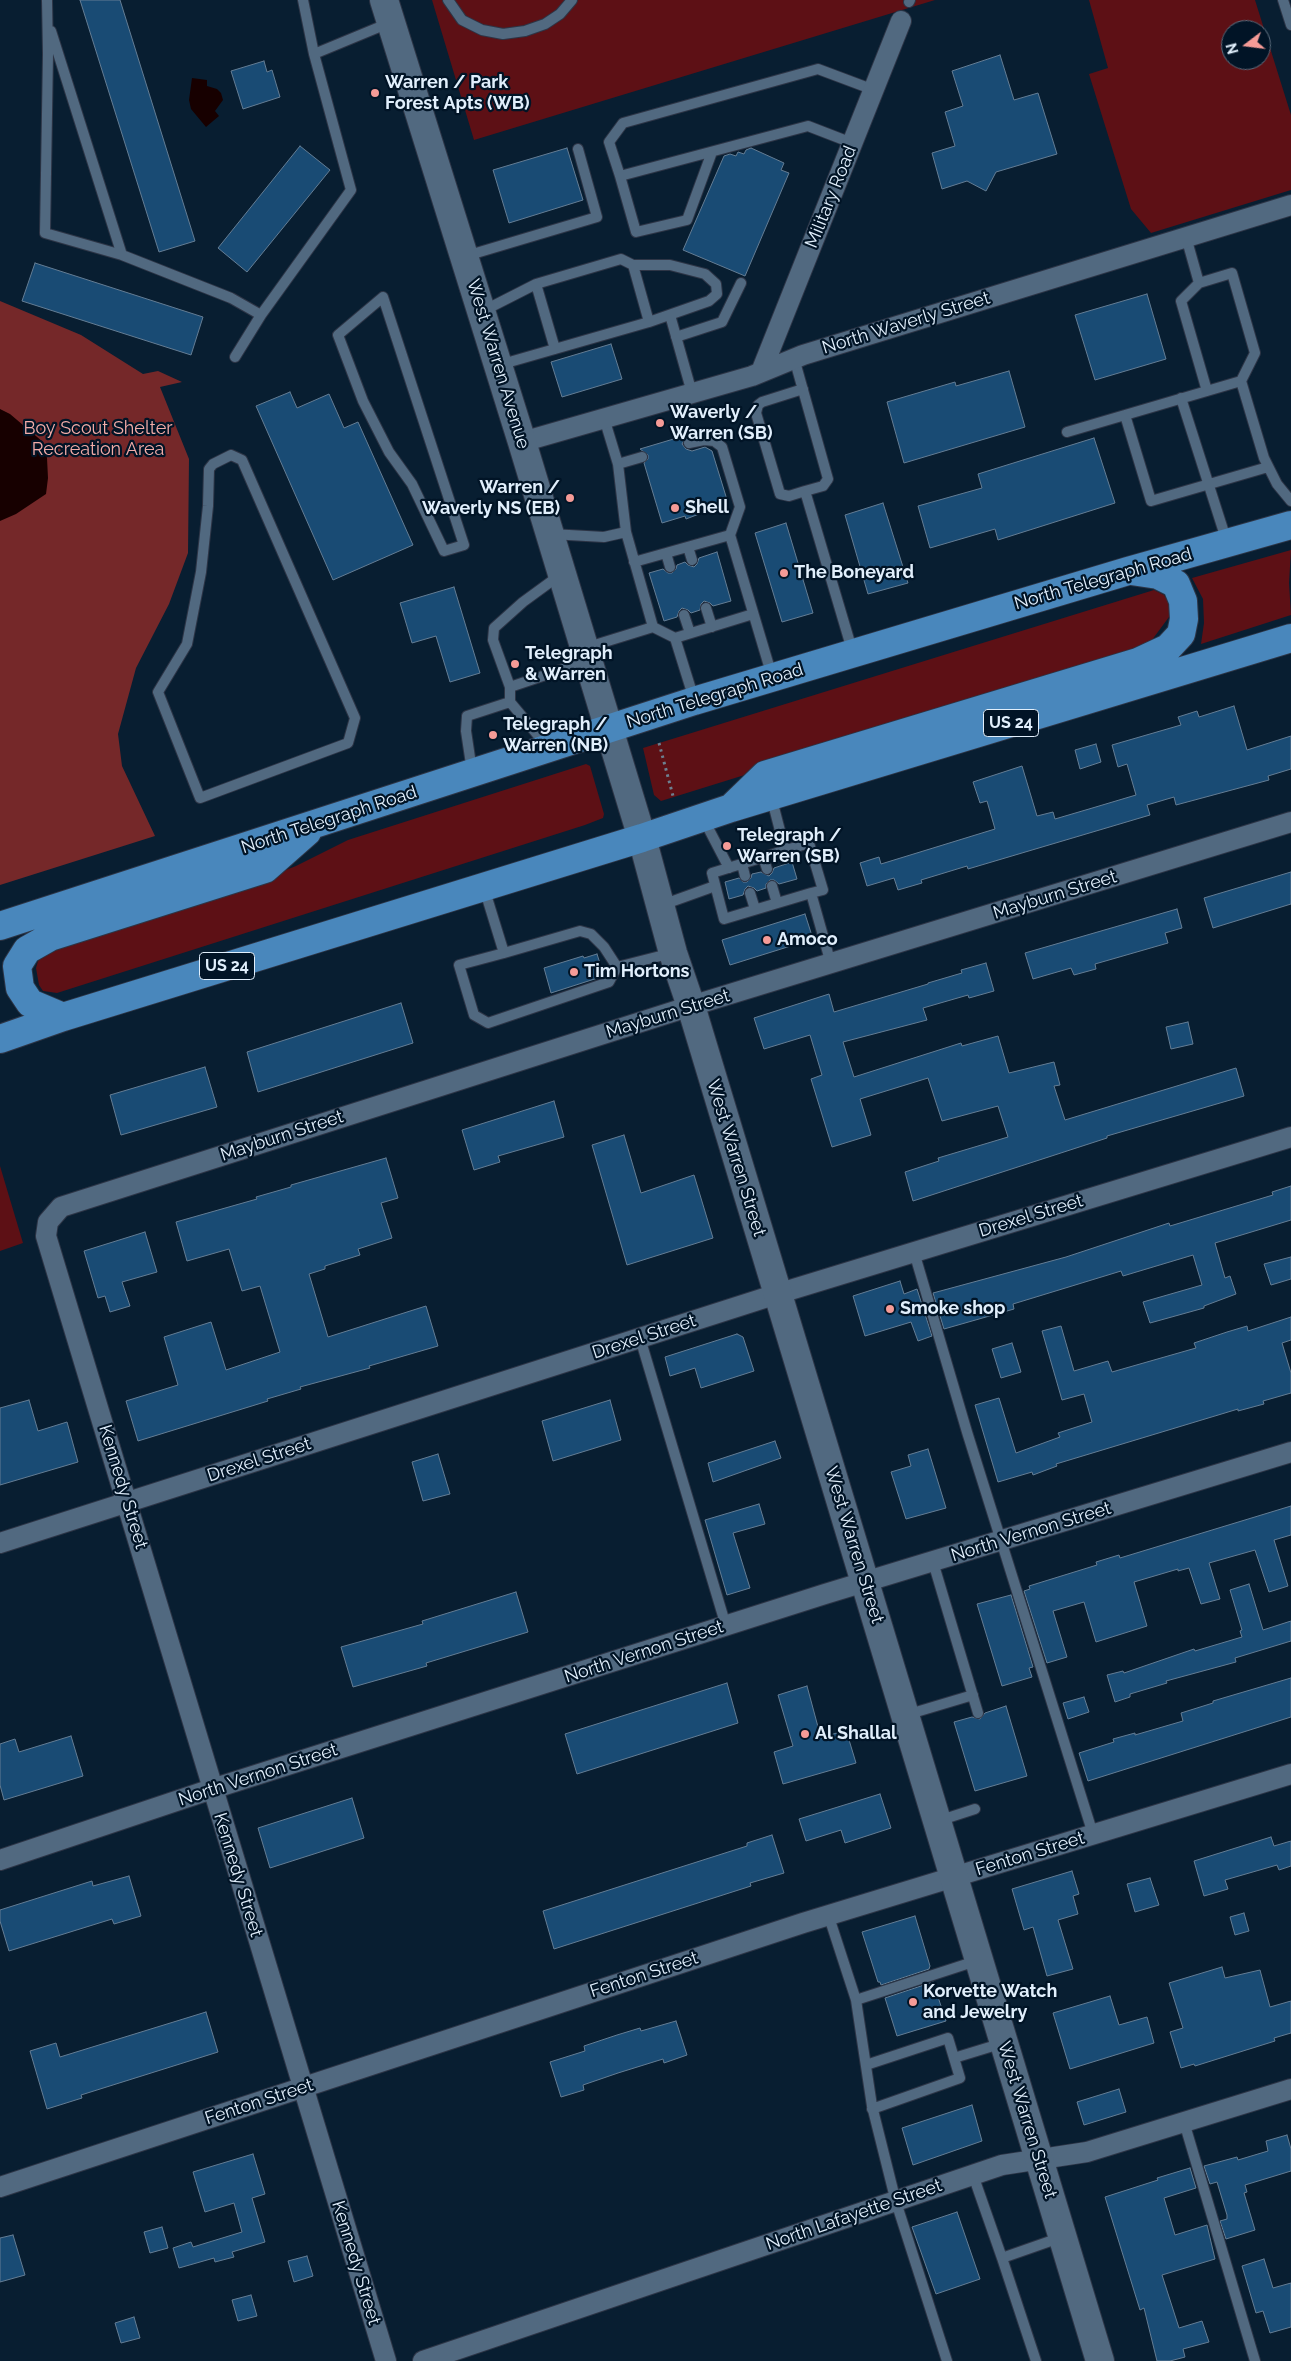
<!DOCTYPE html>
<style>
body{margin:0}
#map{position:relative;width:1291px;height:2361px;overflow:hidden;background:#081e31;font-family:Raleway,sans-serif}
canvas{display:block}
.north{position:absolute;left:1221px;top:20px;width:50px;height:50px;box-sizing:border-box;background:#011426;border:1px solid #5b6c7c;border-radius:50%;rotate:255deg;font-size:14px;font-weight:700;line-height:20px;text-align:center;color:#e1effc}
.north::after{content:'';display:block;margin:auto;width:18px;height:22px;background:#f59b97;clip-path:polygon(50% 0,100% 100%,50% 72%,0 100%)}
</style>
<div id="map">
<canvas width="1291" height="2361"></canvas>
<div class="north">N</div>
</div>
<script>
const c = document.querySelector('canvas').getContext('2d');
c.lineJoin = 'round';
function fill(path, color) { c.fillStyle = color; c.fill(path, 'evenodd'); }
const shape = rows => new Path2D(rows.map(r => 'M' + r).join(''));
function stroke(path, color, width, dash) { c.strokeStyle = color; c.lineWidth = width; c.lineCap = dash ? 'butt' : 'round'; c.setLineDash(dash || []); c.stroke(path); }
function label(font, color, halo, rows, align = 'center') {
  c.font = font + ' Raleway,sans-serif'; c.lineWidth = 4.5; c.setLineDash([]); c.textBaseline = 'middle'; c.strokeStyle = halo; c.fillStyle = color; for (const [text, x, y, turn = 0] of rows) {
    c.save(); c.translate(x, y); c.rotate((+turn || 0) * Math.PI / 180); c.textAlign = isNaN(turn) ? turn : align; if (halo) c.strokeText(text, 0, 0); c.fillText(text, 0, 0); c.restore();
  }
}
const green = shape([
 [432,0,935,0,474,140],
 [1089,0,1255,0,1291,115,1291,190,1151,233,1131,209,1089,74,1108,68],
 [1231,30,1261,30,1261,60,1231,60],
 [1291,550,1289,583,1291,615,1201,644,1204,623,1203,599,1192,578],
 [1154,590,1164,595,1170,605,1169,617,1146,648,1118,659,661,801,654,795,643,748],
 [586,764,590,766,604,814,603,818,585,825,57,993,43,991,39,985,36,968,38,961,52,947,253,883,296,866,348,840],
 [0,1166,23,1243,0,1251]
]);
const forest = shape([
 [0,301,81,335,143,374,158,371,182,382,160,387,189,459,188,553,169,604,136,668,118,734,122,766,155,836,0,885]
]);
const water = shape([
 [192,78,207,80,207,86,217,89,221,93,223,100,215,111,219,116,206,127,191,109,189,100],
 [0,409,10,414,43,442,47,458,48,478,46,494,16,514,0,521]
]);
const building = shape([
 [80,0,120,0,195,241,159,252,80,0],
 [1000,55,1014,100,1038,93,1057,154,996,172,986,191,967,181,942,189,932,153,955,146,945,112,963,106,952,71,1000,55],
 [264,61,267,72,272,70,280,97,243,109,231,71,264,61],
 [300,146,330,170,247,272,218,248,300,146],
 [567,148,583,200,509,223,493,170,567,148],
 [751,148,784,163,781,170,789,173,745,276,683,250,724,156,730,154,736,156,738,152,744,154,746,150,751,148],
 [35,263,203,317,191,355,22,301,35,263],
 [1147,294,1166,359,1095,380,1075,315,1147,294],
 [611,344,622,379,562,397,551,362,611,344],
 [1009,371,1025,427,904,463,887,402,955,382,956,386,1009,371],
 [290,392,297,408,329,394,344,428,358,422,413,545,333,580,256,406,290,392],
 [687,435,682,444,686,449,692,451,705,447,712,451,728,503,686,519,685,516,662,523,644,463,648,459,648,455,640,449,687,435],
 [1094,438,1115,503,998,540,995,529,930,548,918,506,982,488,978,474,1094,438],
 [883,503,908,583,868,594,845,515,883,503],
 [786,523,813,613,782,622,755,533,786,523],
 [717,552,731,601,713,606,710,603,704,601,701,604,700,610,691,613,688,610,682,608,679,611,677,617,664,621,649,573,663,569,668,573,672,573,676,569,677,565,685,562,688,565,694,567,697,564,699,558,717,552],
 [454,587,480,673,450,682,436,636,412,643,400,603,454,587],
 [1234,706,1247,750,1291,736,1291,769,1268,776,1269,780,1176,805,1174,797,1147,805,1150,815,968,869,967,866,921,880,922,883,898,890,894,878,867,886,860,863,879,857,881,864,995,829,987,801,980,803,973,782,1022,766,1037,816,1053,812,1055,819,1089,809,1136,795,1127,764,1118,767,1112,745,1181,725,1178,717,1197,711,1199,717,1234,706],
 [1096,744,1101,762,1080,769,1075,750,1096,744],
 [792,862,797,879,779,884,774,880,770,880,766,884,766,888,757,891,754,888,748,886,745,889,743,895,729,899,725,882,739,878,743,882,747,882,751,878,752,874,761,872,769,876,772,873,774,868,792,862],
 [1291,872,1291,904,1213,928,1204,898,1291,872],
 [1177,909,1182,928,1165,933,1168,943,1095,964,1096,969,1074,975,1071,968,1033,979,1025,953,1177,909],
 [805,914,813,939,730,965,722,940,805,914],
 [597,954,604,976,551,993,544,968,583,956,584,958,597,954],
 [986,963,994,991,969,998,968,995,923,1008,927,1020,843,1042,854,1077,961,1043,962,1046,998,1036,1009,1073,1054,1062,1060,1085,1054,1086,1065,1120,1236,1068,1244,1096,1107,1136,1107,1138,913,1201,905,1172,939,1161,938,1158,1008,1137,998,1106,942,1121,928,1078,860,1099,871,1135,832,1147,811,1079,822,1075,810,1035,764,1049,754,1018,829,994,834,1012,928,984,928,983,962,973,961,970,986,963],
 [401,1003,413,1043,258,1092,247,1052,401,1003],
 [1188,1022,1193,1044,1171,1049,1166,1027,1188,1022],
 [205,1067,217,1107,121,1135,110,1095,205,1067],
 [554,1101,564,1137,498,1156,500,1162,474,1170,462,1130,554,1101],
 [624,1135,641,1193,694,1175,713,1238,627,1265,592,1145,624,1135],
 [386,1158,398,1198,381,1203,392,1238,358,1249,360,1255,325,1266,325,1269,309,1274,328,1337,426,1306,438,1346,369,1366,370,1368,300,1387,301,1389,267,1399,268,1401,138,1441,126,1401,178,1385,164,1337,211,1322,226,1370,280,1352,260,1286,242,1291,229,1249,187,1261,176,1222,257,1199,256,1197,291,1187,291,1185,386,1158],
 [1291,1186,1291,1220,1215,1243,1225,1278,1230,1276,1236,1294,1204,1306,1204,1308,1150,1323,1143,1302,1202,1285,1193,1255,1123,1276,1121,1271,1013,1304,1014,1309,944,1329,933,1293,1066,1257,1169,1223,1170,1226,1273,1195,1272,1192,1291,1186],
 [145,1232,157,1272,122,1282,130,1306,110,1312,105,1296,98,1298,84,1251,145,1232],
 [1291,1257,1291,1279,1271,1285,1264,1264,1291,1257],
 [900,1281,904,1294,917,1289,932,1336,918,1341,911,1322,865,1336,853,1296,900,1281],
 [1291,1317,1291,1340,1282,1343,1291,1373,1291,1393,1263,1401,1264,1404,1238,1411,1238,1409,1056,1464,1057,1466,1033,1475,1032,1472,998,1482,975,1405,999,1398,1016,1453,1060,1437,1058,1433,1092,1422,1084,1394,1062,1400,1042,1331,1061,1326,1074,1371,1108,1361,1112,1372,1196,1348,1194,1343,1227,1332,1247,1326,1248,1331,1291,1317],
 [737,1334,743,1337,754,1371,701,1388,695,1368,670,1376,665,1357,737,1334],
 [1012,1343,1021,1372,1001,1378,992,1349,1012,1343],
 [29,1400,38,1431,67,1422,78,1462,0,1485,0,1408,29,1400],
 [610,1400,621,1440,553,1461,542,1421,610,1400],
 [775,1441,781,1458,713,1482,708,1463,775,1441],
 [928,1449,946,1508,906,1519,891,1472,911,1466,908,1455,928,1449],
 [438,1454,450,1494,423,1501,412,1462,438,1454],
 [759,1504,765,1524,733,1533,750,1588,727,1595,705,1520,759,1504],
 [1291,1506,1291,1535,1274,1540,1288,1586,1269,1592,1255,1550,1209,1563,1220,1599,1201,1604,1189,1568,1178,1571,1178,1569,1134,1582,1147,1626,1096,1642,1084,1602,1053,1611,1067,1657,1047,1663,1024,1591,1030,1589,1029,1586,1097,1565,1096,1562,1119,1555,1120,1558,1291,1506],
 [1249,1584,1263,1630,1291,1621,1291,1641,1235,1658,1236,1662,1166,1681,1167,1683,1130,1694,1130,1697,1115,1702,1107,1675,1123,1671,1124,1673,1194,1649,1195,1651,1242,1637,1240,1631,1242,1630,1230,1590,1249,1584],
 [516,1592,528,1632,426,1663,427,1666,353,1687,341,1647,423,1624,422,1621,516,1592],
 [1011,1595,1033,1667,1029,1668,1032,1677,1002,1686,977,1604,1011,1595],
 [1291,1678,1291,1717,1088,1781,1079,1753,1114,1742,1113,1739,1135,1733,1135,1735,1183,1721,1181,1713,1213,1703,1213,1701,1291,1678],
 [727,1683,738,1723,577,1774,565,1734,727,1683],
 [807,1686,821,1738,846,1730,856,1763,783,1784,774,1752,793,1746,778,1695,807,1686],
 [1084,1697,1089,1712,1068,1719,1063,1703,1084,1697],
 [1006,1706,1027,1776,975,1791,954,1722,972,1717,980,1719,985,1713,1006,1706],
 [71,1736,83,1776,4,1800,0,1785,0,1744,15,1739,19,1752,71,1736],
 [880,1794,891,1828,845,1843,841,1830,806,1841,799,1819,880,1794],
 [352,1798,364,1838,270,1868,258,1828,352,1798],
 [772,1835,784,1873,750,1883,751,1886,554,1949,543,1911,747,1846,747,1843,772,1835],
 [1271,1837,1274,1846,1291,1841,1291,1866,1279,1870,1277,1865,1225,1880,1228,1889,1204,1896,1194,1861,1271,1837],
 [1072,1871,1079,1894,1073,1896,1078,1914,1058,1920,1073,1969,1047,1976,1033,1927,1024,1930,1012,1889,1072,1871],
 [129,1876,141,1916,114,1924,112,1919,9,1951,0,1921,0,1910,92,1881,93,1886,129,1876],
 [1150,1878,1159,1905,1135,1912,1127,1884,1150,1878],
 [1244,1913,1249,1931,1235,1935,1230,1917,1244,1913],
 [915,1916,930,1966,929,1969,881,1985,880,1982,878,1982,862,1932,915,1916],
 [1222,1967,1225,1978,1260,1970,1270,2007,1291,2001,1291,2033,1274,2038,1275,2041,1195,2066,1194,2064,1181,2068,1170,2032,1183,2028,1169,1983,1222,1967],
 [933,1982,946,2021,897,2036,885,1998,933,1982],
 [1110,1996,1119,2025,1147,2017,1154,2043,1070,2069,1053,2013,1110,1996],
 [206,2012,218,2052,81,2095,82,2098,47,2109,30,2051,56,2043,60,2057,206,2012],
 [676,2021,687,2055,664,2063,663,2059,618,2073,583,2085,584,2090,561,2097,550,2062,585,2051,584,2046,617,2035,640,2028,641,2031,676,2021],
 [1119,2089,1126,2112,1084,2125,1077,2102,1119,2089],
 [972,2105,982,2141,913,2165,902,2128,972,2105],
 [1287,2135,1291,2149,1291,2171,1245,2185,1247,2192,1244,2193,1255,2230,1226,2239,1220,2221,1227,2219,1227,2215,1217,2182,1210,2184,1204,2166,1237,2157,1238,2160,1268,2151,1266,2141,1287,2135],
 [253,2154,265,2194,252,2198,265,2242,232,2252,234,2257,215,2262,214,2258,179,2268,173,2248,191,2242,193,2247,242,2232,234,2203,205,2212,193,2172,253,2154],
 [1190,2168,1196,2188,1164,2198,1175,2235,1207,2225,1215,2259,1162,2275,1179,2328,1202,2321,1209,2342,1183,2349,1185,2357,1170,2361,1157,2361,1144,2308,1140,2310,1105,2197,1158,2180,1157,2178,1190,2168],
 [957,2212,980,2279,936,2294,912,2227,957,2212],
 [162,2227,168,2248,150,2253,144,2232,162,2227],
 [13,2235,25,2275,0,2282,0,2238,13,2235],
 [307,2256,313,2276,294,2282,288,2261,307,2256],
 [1264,2259,1273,2288,1291,2283,1291,2327,1270,2333,1263,2311,1256,2313,1242,2266,1264,2259],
 [251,2295,257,2316,238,2321,232,2300,251,2295],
 [134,2317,140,2338,121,2343,115,2323,134,2317]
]);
const path = shape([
 [659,743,673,796]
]);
const lane = shape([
 [47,0,48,54,45,233,122,255,231,298,261,315,351,190,314,54,303,0],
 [448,0,462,20,482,30,503,34,525,31,545,24,560,14,572,0],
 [1283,0,1291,25],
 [909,2,910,0],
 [51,31,122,255],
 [314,54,389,23],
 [852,143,808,126,620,176,609,142,623,123,818,69,874,90],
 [620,176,636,232,687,220,712,152],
 [1186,237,1199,283,1232,273,1255,353,1241,381],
 [466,256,597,217,578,149],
 [633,265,670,265,705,274,716,284,717,294,709,301,649,322],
 [1199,283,1181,301,1207,391],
 [383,297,464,545,444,551,412,484,389,452,363,401,338,335,383,297],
 [483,311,536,284],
 [670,315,692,393],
 [676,337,722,322,741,283],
 [235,357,261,315],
 [794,358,828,479,823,486,805,491,853,653],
 [499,365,649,322,633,265,621,259,536,284,555,349],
 [803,389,762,402,758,405,756,413,780,494,789,496,805,491],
 [1181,398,1227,542],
 [1125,415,1151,501,1268,467],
 [1067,432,1241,381,1264,458,1277,484,1291,501],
 [689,443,704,440,714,441,722,447,740,507,730,535,772,676],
 [231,455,242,460,355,718,348,743,200,798,158,692,187,644,201,572,208,506,209,469,213,464,231,455],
 [618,464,642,457],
 [626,532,653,627,675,638,753,614],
 [551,534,604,537,626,532,618,464,604,418],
 [688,547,692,560],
 [666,553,670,567],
 [634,562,730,535],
 [706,608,712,627],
 [684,615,690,633],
 [675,638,694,699],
 [585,648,653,627],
 [510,687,587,661],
 [510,702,510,687,493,640,494,628,523,602,560,575],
 [472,771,466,731,467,716,510,702,547,746],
 [771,796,785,850],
 [703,818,729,868],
 [763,857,767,869],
 [742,864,745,876],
 [772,886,777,903],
 [484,888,504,953,580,931,591,934,604,947,617,967,672,953],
 [750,893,755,909],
 [811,893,823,890,809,843,712,873,724,919,811,893,831,964],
 [662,905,715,886],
 [504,953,459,965,474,1015,488,1023,609,982,617,967],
 [914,1252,967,1432,1093,1834],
 [640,1338,726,1626],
 [933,1562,978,1713],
 [906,1715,973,1695],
 [938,1821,975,1809],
 [828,1914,856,2000,979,1960],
 [856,2000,872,2106,896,2202,947,2361],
 [954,2058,1003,2043],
 [866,2065,948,2038,960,2078,872,2109],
 [1184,2122,1255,2361],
 [973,2175,1002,2258,1062,2237],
 [1002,2258,1036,2361]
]);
const street = shape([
 [761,372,901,21],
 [522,442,752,376,803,355,1291,205],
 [0,1543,777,1294,1291,1137],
 [0,1860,212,1789,825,1594,1291,1452],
 [0,2187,803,1923,1291,1774],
 [386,2361,46,1236,48,1222,61,1207,691,1006,1291,822],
 [423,2361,1002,2165,1087,2152,1291,2089]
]);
const secondary = shape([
 [384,0,522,442,642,838,673,953,691,1006,1100,2361]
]);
const primary = shape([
 [734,805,765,775,1138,662,1168,648,1181,634,1184,619,1183,601,1176,584,1158,575,1131,571],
 [0,926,694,701,1128,571,1291,525],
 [63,1017,30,1003,20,988,17,966,27,950,50,937,265,869,307,832],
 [0,1039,63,1017,642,838,731,808,1291,638]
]);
const markers = [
 [375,93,5,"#f59b97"],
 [660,423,5,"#f59b97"],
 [570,498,5,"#f59b97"],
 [675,508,5,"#f59b97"],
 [784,573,5,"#f59b97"],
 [515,664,5,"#f59b97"],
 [493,735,5,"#f59b97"],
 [727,846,5,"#f59b97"],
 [767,940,5,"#f59b97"],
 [574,972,5,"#f59b97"],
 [890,1309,5,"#f59b97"],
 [805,1734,5,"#f59b97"],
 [913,2002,5,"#f59b97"]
];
const shields = [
 [1011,723,55],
 [227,966,55]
];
const shieldNames = [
 ["US 24",1011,723],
 ["US 24",227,966]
];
const poiNames = [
 ["Warren / Park",385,83],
 ["Forest Apts (WB)",385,104],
 ["Waverly /",670,413],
 ["Warren (SB)",670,434],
 ["Warren /",560,488,"right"],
 ["Waverly NS (EB)",560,509,"right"],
 ["Shell",685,508],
 ["The Boneyard",794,573],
 ["Telegraph",525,654],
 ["& Warren",525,675],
 ["Telegraph /",503,725],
 ["Warren (NB)",503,746],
 ["Telegraph /",737,836],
 ["Warren (SB)",737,857],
 ["Amoco",777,940],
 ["Tim Hortons",584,972],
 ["Smoke shop",900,1309],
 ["Al Shallal",815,1734],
 ["Korvette Watch",923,1992],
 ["and Jewelry",923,2013]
];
const streetNames = [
 ["Military Road",831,197,-68],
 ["North Waverly Street",906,323,-17],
 ["West Warren Avenue",498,364,73],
 ["North Telegraph Road",1103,579,-16],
 ["North Telegraph Road",715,696,-17],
 ["North Telegraph Road",329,820,-18],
 ["Mayburn Street",1055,895,-17],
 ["Mayburn Street",668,1014,-17],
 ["Mayburn Street",282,1136,-18],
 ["West Warren Street",736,1158,73],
 ["Drexel Street",1031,1216,-17],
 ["Drexel Street",644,1337,-18],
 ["Drexel Street",259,1460,-18],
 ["Kennedy Street",123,1487,73],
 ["North Vernon Street",1031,1532,-17],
 ["West Warren Street",854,1545,73],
 ["North Vernon Street",644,1652,-18],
 ["North Vernon Street",258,1775,-18],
 ["Fenton Street",1030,1854,-17],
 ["Kennedy Street",238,1875,73],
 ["Fenton Street",644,1975,-18],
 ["Fenton Street",259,2102,-18],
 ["West Warren Street",1027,2120,73],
 ["North Lafayette Street",854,2215,-19],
 ["Kennedy Street",356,2263,73]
];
const parkNames = [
 ["Boy Scout Shelter",98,429],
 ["Recreation Area",98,450]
];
fill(green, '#5d1015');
fill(forest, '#752829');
fill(water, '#170000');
fill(building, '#194b74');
stroke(building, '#647d94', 1);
stroke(lane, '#2d3546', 12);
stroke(street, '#2d3546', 22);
stroke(secondary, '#2d3546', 30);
stroke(primary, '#2d3546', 30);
stroke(path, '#6d8090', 3, [2.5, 4]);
stroke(lane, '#516980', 10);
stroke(street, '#516980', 20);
stroke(secondary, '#516980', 28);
stroke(primary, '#4987bc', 28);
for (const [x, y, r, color] of markers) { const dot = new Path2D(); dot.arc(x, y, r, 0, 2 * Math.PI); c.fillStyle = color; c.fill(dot); stroke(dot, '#011426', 2); }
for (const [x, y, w] of shields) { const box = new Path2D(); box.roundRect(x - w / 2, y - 13.5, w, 27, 4); c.fillStyle = '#011426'; c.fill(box); stroke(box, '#e1effc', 1); }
label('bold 16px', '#e1effc', null, shieldNames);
label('bold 18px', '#e1effc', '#011426', poiNames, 'left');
label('18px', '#e1effc', '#011426', streetNames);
label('18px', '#f3aca8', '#011426', parkNames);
</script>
